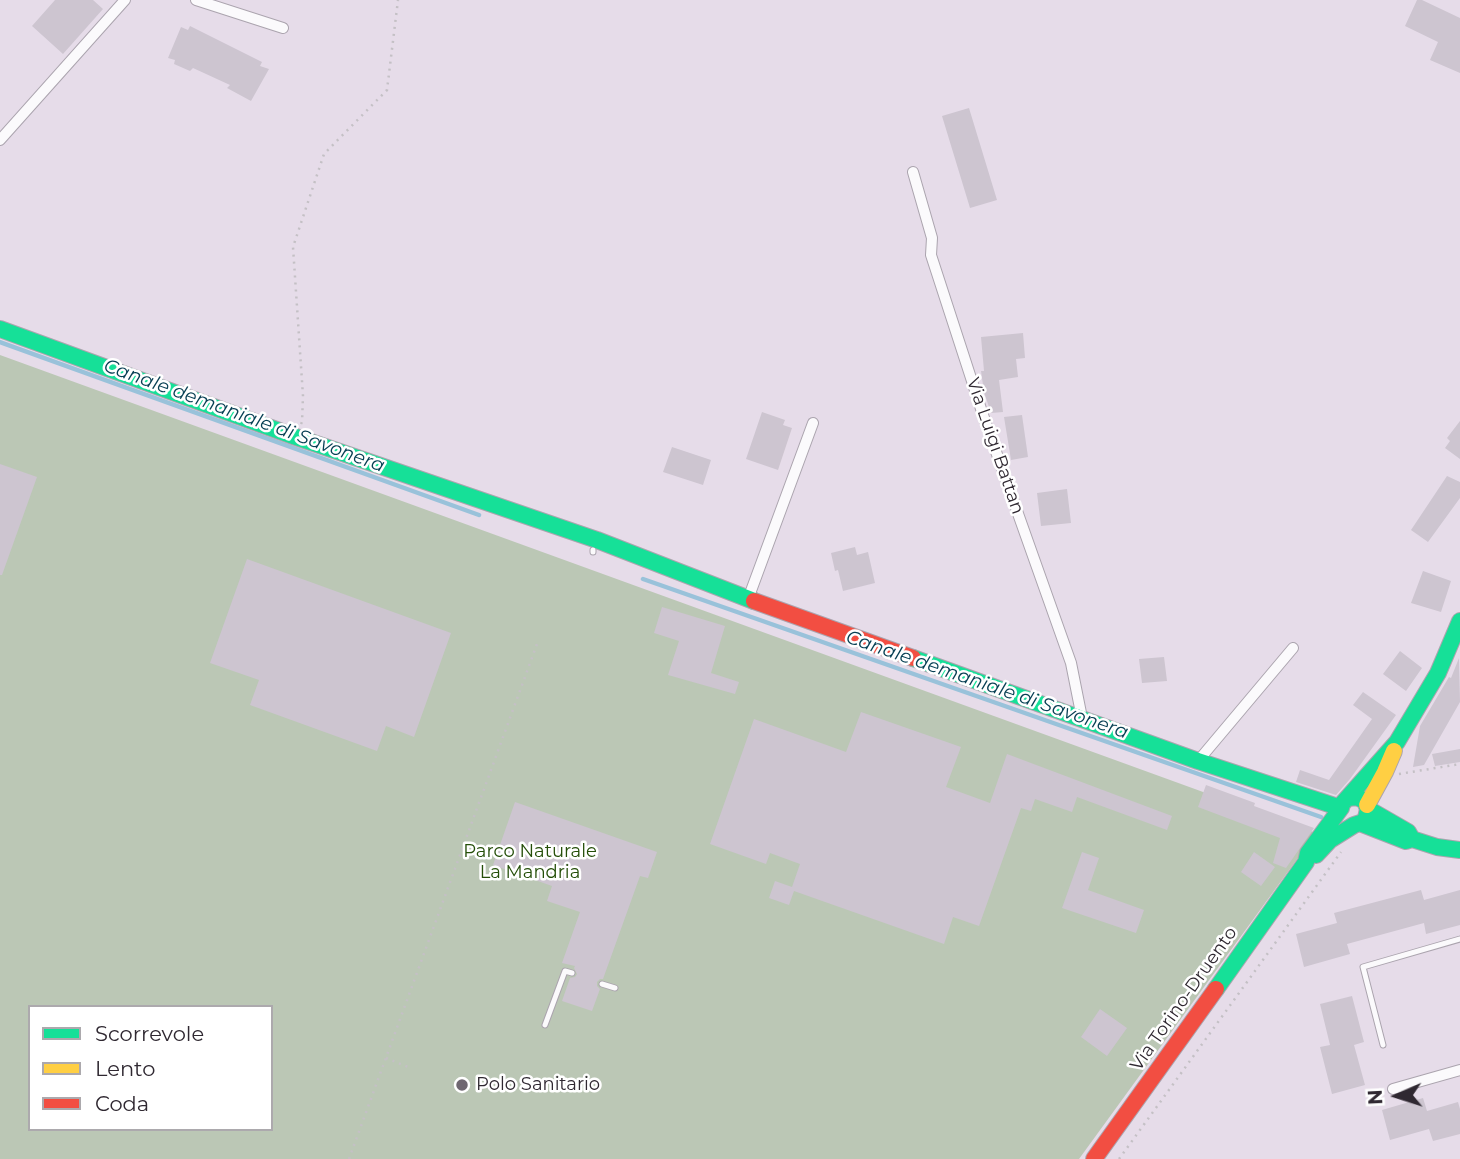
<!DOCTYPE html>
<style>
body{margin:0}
#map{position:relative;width:1460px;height:1159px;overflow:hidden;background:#e6dce9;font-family:Montserrat,sans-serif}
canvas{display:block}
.legend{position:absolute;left:28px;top:1005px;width:245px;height:126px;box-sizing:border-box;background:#fff;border:2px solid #aca9ad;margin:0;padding:9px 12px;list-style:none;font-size:21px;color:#2f2831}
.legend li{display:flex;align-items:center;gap:14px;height:35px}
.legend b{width:35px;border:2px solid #aca9ad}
.north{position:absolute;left:1362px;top:1061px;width:70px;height:70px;-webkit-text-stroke:5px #fff;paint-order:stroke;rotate:267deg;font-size:19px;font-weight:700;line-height:28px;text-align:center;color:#2f2831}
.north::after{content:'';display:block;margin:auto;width:24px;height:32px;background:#2f2831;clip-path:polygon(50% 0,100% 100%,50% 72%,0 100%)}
</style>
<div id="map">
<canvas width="1460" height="1159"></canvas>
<ul class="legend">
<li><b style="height:9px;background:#16e098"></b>Scorrevole</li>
<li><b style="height:9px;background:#ffcf43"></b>Lento</li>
<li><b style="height:9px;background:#f24e42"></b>Coda</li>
</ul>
<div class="north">N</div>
</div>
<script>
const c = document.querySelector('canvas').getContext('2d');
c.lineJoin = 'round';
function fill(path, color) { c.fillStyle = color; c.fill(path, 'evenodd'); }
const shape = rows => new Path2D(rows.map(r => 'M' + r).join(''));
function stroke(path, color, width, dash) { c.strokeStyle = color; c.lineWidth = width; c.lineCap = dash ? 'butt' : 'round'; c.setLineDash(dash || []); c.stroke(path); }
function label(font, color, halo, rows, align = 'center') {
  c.font = font + ' Montserrat,sans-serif'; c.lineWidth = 5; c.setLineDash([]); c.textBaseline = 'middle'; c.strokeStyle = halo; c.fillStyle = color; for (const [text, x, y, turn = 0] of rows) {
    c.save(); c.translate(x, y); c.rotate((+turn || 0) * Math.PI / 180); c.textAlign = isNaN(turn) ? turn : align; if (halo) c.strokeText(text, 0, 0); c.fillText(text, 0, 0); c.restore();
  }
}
const green = shape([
 [0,355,1316,833,1079,1159,0,1159],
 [30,1007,271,1007,271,1129,30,1129]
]);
const stream = shape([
 [0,342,479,515],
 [643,579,1321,817]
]);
const building = shape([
 [55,0,93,0,103,9,63,54,32,26],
 [1417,0,1422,0,1460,18,1460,73,1430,60,1438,42,1405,26],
 [190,26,262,62,260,66,269,69,251,101,227,88,230,85,193,68,190,71,174,64,175,60,168,58,181,27,188,30],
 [969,108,997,200,970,208,942,116],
 [1023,333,1025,358,1016,359,1018,377,999,380,1003,412,991,413,984,392,981,371,984,371,981,337],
 [762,412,785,420,783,425,792,428,778,470,746,459],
 [1022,415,1028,457,1011,460,1004,417],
 [1460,421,1460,459,1445,448,1450,441,1447,438],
 [672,447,711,460,703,485,663,472],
 [0,464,37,477,2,575,0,575],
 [1447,476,1460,482,1460,498,1428,542,1411,530],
 [1067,489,1071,523,1041,526,1037,493],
 [855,547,857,555,868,552,875,583,843,591,838,570,835,571,831,553],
 [247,559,451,633,414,737,386,726,377,751,250,705,259,680,210,663],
 [1423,571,1451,581,1441,612,1411,603],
 [662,607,725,626,711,673,739,682,735,694,668,675,679,641,654,633],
 [1400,651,1422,668,1406,691,1383,674],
 [1164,657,1167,681,1142,683,1139,659],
 [1459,658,1460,702,1424,765,1413,767,1420,726,1449,677,1451,678],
 [1363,692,1396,715,1350,779,1336,795,1296,782,1300,770,1329,780,1372,719,1353,705],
 [861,712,961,747,946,787,990,803,1007,754,1172,816,1167,830,1077,797,1072,812,1035,799,1031,811,1021,808,979,926,953,917,944,944,794,891,789,905,769,898,775,881,792,887,800,864,770,853,766,864,710,844,754,719,846,752],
 [1460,749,1460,762,1435,766,1432,754],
 [1206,785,1255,803,1254,806,1314,828,1286,868,1273,863,1280,838,1198,807],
 [515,802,657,852,648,878,640,876,603,979,600,979,597,982,597,986,600,989,592,1011,562,1001,570,978,575,977,577,974,574,968,575,966,562,963,580,912,547,901,552,886,493,865],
 [1082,852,1099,858,1088,890,1144,910,1136,933,1062,908],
 [1254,852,1275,867,1261,886,1241,872],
 [1421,890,1424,900,1460,890,1460,925,1426,934,1424,923,1347,944,1350,954,1304,967,1296,934,1337,923,1334,913],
 [1352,996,1364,1042,1354,1045,1365,1085,1332,1094,1320,1047,1330,1045,1320,1004],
 [1100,1009,1127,1028,1107,1056,1081,1037],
 [1423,1098,1427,1111,1458,1102,1460,1109,1460,1134,1433,1141,1429,1129,1390,1140,1382,1110]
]);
const path = shape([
 [301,424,302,422,303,396,293,247,324,154,387,90,398,0],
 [1399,774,1460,764],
 [386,1058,408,1067],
 [349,1159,537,644],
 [1119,1159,1341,852]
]);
const lane = shape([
 [593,552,593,550],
 [602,984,615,988],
 [545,1025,565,971,572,973],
 [1383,1045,1363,967,1460,939]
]);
const street = shape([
 [196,0,283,28],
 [0,140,125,0],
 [913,172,932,238,931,255,983,415,1071,663,1082,718],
 [748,599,813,423],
 [1198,761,1293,648],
 [1393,1089,1460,1070]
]);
const fast = shape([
 [0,329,293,436,597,540,754,601],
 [913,658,1198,761,1341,808],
 [1368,809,1408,832,1412,839],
 [1360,823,1406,841,1412,839,1437,847,1460,850],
 [1316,855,1330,840,1354,825,1363,822,1366,818,1368,809,1365,801,1357,797,1348,798],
 [1216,989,1306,862,1308,853,1341,808,1342,804,1397,742,1438,673,1460,621]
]);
const slow = shape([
 [1367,805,1385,772,1394,751]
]);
const jam = shape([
 [754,601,913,658],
 [1094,1159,1216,989]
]);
const markers = [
 [462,1085,7,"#6f6771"]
];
const streetNames = [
 ["Via Luigi Battan",995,446,71],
 ["Via Torino-Druento",1184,999,-55]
];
const parkNames = [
 ["Parco Naturale",530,852],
 ["La Mandria",530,873]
];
const poiNames = [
 ["Polo Sanitario",476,1085]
];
const waterNames = [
 ["Canale demaniale di Savonera",244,416,20],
 ["Canale demaniale di Savonera",987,685,19]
];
fill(green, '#bbc7b5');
stroke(stream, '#99c2da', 4.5);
fill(building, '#cdc5d0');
stroke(lane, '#aba4ae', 7);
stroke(street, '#aba4ae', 12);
stroke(fast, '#aba4ae', 18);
stroke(slow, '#aba4ae', 18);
stroke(jam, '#aba4ae', 18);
stroke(path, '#c4c0c5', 2.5, [2, 5]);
stroke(lane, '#fbfafc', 5);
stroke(street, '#fbfafc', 10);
stroke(fast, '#16e098', 16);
stroke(slow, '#ffcf43', 16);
stroke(jam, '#f24e42', 16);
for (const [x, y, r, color] of markers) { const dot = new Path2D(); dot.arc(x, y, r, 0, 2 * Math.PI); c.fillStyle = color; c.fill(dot); stroke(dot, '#fff', 2.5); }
label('18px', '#2f2831', '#fff', streetNames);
label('18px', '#244e08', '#fff', parkNames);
label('18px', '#2f2831', '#fff', poiNames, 'left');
label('italic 19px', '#084054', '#fff', waterNames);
</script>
